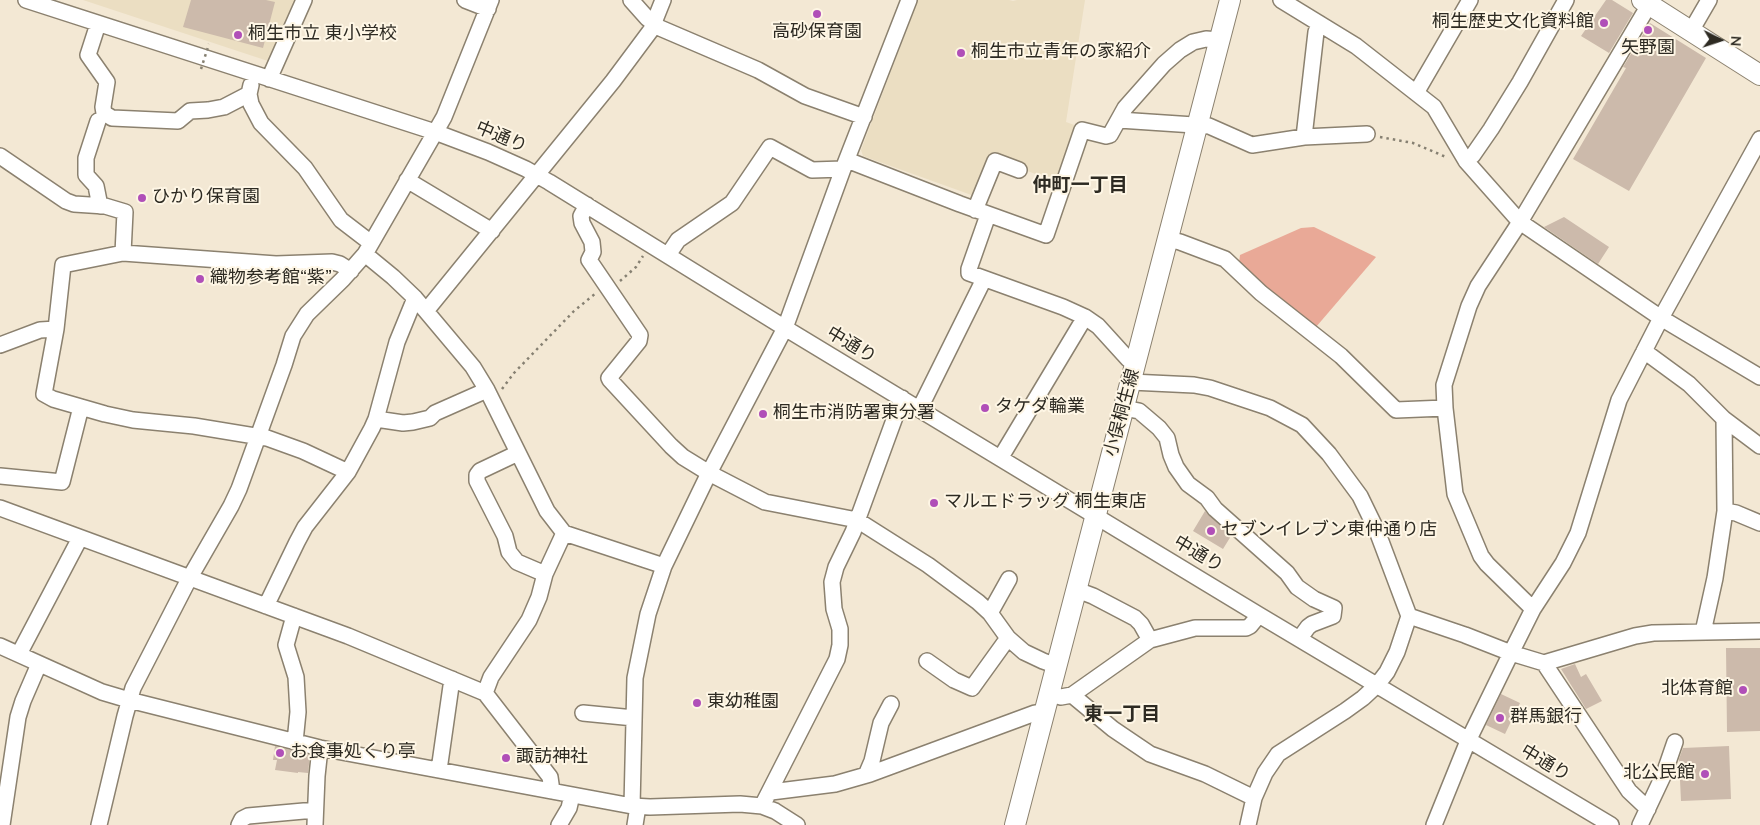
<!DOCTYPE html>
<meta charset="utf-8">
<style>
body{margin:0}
#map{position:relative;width:1760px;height:825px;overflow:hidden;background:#f3e8d4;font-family:"Nunito Sans",sans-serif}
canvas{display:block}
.north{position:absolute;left:1695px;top:15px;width:50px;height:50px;-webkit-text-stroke:4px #fef6e5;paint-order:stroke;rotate:94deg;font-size:14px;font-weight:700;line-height:20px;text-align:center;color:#2d2a22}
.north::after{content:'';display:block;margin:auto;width:18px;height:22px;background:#2d2a22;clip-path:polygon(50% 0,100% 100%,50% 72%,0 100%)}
</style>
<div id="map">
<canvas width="1760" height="825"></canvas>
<div class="north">N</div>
</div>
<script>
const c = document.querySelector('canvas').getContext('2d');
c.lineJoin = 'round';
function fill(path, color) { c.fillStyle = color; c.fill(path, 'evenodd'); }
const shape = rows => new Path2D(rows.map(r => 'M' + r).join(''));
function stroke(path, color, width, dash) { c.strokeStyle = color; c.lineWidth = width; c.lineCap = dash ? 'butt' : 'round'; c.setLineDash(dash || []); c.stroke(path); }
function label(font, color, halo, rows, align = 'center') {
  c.font = font + ' "Nunito Sans","Noto Sans JP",sans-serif'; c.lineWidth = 4; c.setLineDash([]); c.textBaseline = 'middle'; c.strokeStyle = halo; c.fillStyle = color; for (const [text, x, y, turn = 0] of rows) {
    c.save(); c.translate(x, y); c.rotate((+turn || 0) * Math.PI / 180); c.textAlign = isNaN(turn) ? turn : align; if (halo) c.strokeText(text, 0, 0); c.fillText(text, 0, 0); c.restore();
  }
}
const built = shape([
 [83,0,302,0,274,63],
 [918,0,1009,0,1013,1,1017,0,1085,0,1066,122,1077,126,1059,183,996,159,977,197,863,156,861,150]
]);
const green = shape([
 [1314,227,1376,257,1316,327,1271,294,1239,263,1240,255,1301,228]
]);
const building = shape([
 [191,0,266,0,275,2,263,48,183,27],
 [1606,0,1612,0,1633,13,1609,53,1581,36],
 [1650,23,1706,58,1629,191,1573,159,1626,68,1623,67],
 [1564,217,1609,247,1598,264,1544,227],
 [1205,511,1231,536,1223,549,1193,531],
 [1726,648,1760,648,1760,731,1727,732],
 [1575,664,1581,677,1586,674,1602,701,1586,709,1561,669],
 [1501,694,1520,703,1505,734,1486,725],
 [275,746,310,755,308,773,298,772,298,773,275,770,277,760,273,760],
 [1729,746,1731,799,1681,801,1679,759,1683,748]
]);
const path = shape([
 [1380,137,1413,143,1446,157],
 [620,281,636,267,643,256],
 [502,389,514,373,574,311,596,293]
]);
const minor = shape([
 [26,0,435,132,488,152,526,169,549,182,785,328,1259,615,1611,825],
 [465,0,488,9],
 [631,0,647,18,660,28,758,70,805,96,864,117],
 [1281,0,1356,46,1434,107,1466,161,1520,222,1661,318,1760,377],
 [98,24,88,55,107,82,103,107,104,113,112,118,178,121,190,111,208,110,224,107,249,94],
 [1691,31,1709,0],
 [269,79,304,0],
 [251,85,249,94,251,104,261,123,305,168,341,220,371,243],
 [1416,93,1470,0],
 [1119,120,1209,126,1252,145,1304,137,1367,134],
 [98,121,86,158,86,175,96,186,100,206],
 [1304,137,1316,32,1319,23],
 [0,156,66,201,74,204,105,206,125,212,123,253],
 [847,160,960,204,1046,235,1082,130,1106,136,1110,135,1125,108,1164,64,1180,50,1193,42,1206,39,1220,40],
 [1466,161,1473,155,1491,129,1520,82,1566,0],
 [407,180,492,231],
 [587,205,581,216,582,223,592,242,593,252,589,260,640,335,639,341,609,378,610,380,671,446,683,457,709,473,765,502,857,520,928,565,978,602,990,613,1008,638,1024,652,1043,661,1057,666],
 [975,210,995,161,1019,170],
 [988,215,969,269,969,273,1063,307,1085,317,1098,326,1128,359,1136,363],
 [1168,239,1180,242,1225,259,1261,293,1341,356,1396,410,1445,408],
 [365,254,393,277,415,298,473,367,487,390,547,511,564,533,664,566],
 [668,255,678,240,732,203,770,147,812,170,843,169],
 [426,311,613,81,651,30,663,0],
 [0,345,40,330,56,329],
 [1644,351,1689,384,1724,419,1760,446],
 [1131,382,1194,385,1210,388,1270,408,1302,425,1329,454,1360,496,1377,531,1409,616,1397,652,1387,672,1377,685,1363,698,1345,711,1278,754,1265,773,1254,798,1248,825],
 [920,408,984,279],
 [1124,408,1139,411,1159,428,1167,438,1171,455,1176,467,1188,484,1207,498,1215,509,1287,573,1297,587,1314,599,1334,608,1333,616,1312,624,1308,627,1300,638],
 [376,419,403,423,413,422,430,418,435,413,487,390],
 [518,453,480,471,477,475,477,481,505,536,509,552,517,562,545,574],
 [1001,457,1085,317],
 [348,472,303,451,267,438,194,426,133,420,105,414,53,399,44,394,56,329,63,265,123,253,276,264,332,262,340,264,351,271],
 [0,476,62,482,81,407],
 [0,508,348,636,485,693,550,777,552,791],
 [1725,511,1736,513,1760,523],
 [1077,590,1093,596,1135,618,1141,624,1150,640],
 [266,606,297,542,305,527,348,472,372,428,376,419,397,342,415,298],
 [1533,609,1487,564,1481,556,1455,494,1445,408,1444,385,1469,306,1478,286,1520,222,1652,0],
 [990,613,1009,579],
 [294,616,286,645,296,677,298,712,295,742],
 [1409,616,1465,635,1511,653,1544,663,1635,636,1653,633,1760,631],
 [1703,632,1715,578,1725,511,1724,419],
 [0,646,102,692,129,700,320,748,632,806,650,807,740,804,762,806,775,811,797,825],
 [19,654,80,538],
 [927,661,954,680,972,688,1008,638],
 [1544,663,1629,791,1648,809],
 [485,693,491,677,529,620,539,597,545,574,564,533],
 [1050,694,1061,697,1072,695,1150,640,1195,628,1246,628,1250,626,1259,615],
 [1072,695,1113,729,1150,754,1205,774,1254,798],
 [583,713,634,718],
 [439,770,452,679],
 [866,775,872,761,881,723,891,704],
 [771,792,835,784,870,774,1035,713,1044,713],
 [632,806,635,678,648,614,664,566,709,473,785,328,843,169,909,0],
 [762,806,837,659,840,645,840,629,834,609,832,582,836,567,853,532,902,398],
 [2,825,18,717,23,701,39,664],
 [99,825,125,716,133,688,189,579,231,506,239,489,284,365,293,336,307,314,343,279,365,254,444,117,491,0],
 [239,825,242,819,248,816,315,810],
 [315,825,317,776,320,748],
 [559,825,569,808,572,795],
 [635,825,638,806],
 [1434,825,1468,741,1511,653,1533,609,1563,563,1578,533,1619,400,1661,318,1760,139],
 [1640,825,1664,774,1675,742]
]);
const major = shape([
 [1642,0,1760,75],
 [1015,825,1230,0]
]);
const pathBridge = shape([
 [201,69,209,44]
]);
const markers = [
 [817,14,5,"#b04fb8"],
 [1604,23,5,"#b04fb8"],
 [1648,30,5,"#b04fb8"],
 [238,35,5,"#b04fb8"],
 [961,53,5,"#b04fb8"],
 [142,198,5,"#b04fb8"],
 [200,279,5,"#b04fb8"],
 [985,408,5,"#b04fb8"],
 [763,414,5,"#b04fb8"],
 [934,503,5,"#b04fb8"],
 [1211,531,5,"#b04fb8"],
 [1743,690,5,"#b04fb8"],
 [697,703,5,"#b04fb8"],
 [1500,718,5,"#b04fb8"],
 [280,753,5,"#b04fb8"],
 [506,758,5,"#b04fb8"],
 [1705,774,5,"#b04fb8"]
];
const poiNames = [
 ["桐生歴史文化資料館",1594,23,"right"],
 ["高砂保育園",817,33,"center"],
 ["桐生市立 東小学校",248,35],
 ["矢野園",1648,49,"center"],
 ["桐生市立青年の家紹介",971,53],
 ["ひかり保育園",152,198],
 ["織物参考館“紫”",210,279],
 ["タケダ輪業",995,408],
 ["桐生市消防署東分署",773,414],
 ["マルエドラッグ 桐生東店",944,503],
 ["セブンイレブン東仲通り店",1221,531],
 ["北体育館",1733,690,"right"],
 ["東幼稚園",707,703],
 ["群馬銀行",1510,718],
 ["お食事処くり亭",290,753],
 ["諏訪神社",516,758],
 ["北公民館",1695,774,"right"]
];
const streetNames = [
 ["中通り",501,138,23],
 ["中通り",851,346,31],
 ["小俣桐生線",1123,413,-75],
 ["中通り",1198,555,31],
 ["中通り",1545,764,31]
];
const neighbourhoodNames = [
 ["仲町一丁目",1080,186],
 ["東一丁目",1122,715]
];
fill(built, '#ebdec2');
fill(green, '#e9a997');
fill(building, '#ccbaab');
stroke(minor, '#8b816f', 18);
stroke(major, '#8b816f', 22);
stroke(path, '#868072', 2.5, [2.5, 4]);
stroke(minor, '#fff', 15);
stroke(major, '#fff', 20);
stroke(pathBridge, '#868072', 2.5, [2.5, 4]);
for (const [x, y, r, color] of markers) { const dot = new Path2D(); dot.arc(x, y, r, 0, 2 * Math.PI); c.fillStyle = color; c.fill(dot); stroke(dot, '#fef6e5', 2); }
label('18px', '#2d2a22', '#fef6e5', poiNames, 'left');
label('18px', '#2d2a22', '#fef6e5', streetNames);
label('bold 19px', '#2d2a22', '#fef6e5', neighbourhoodNames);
</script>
